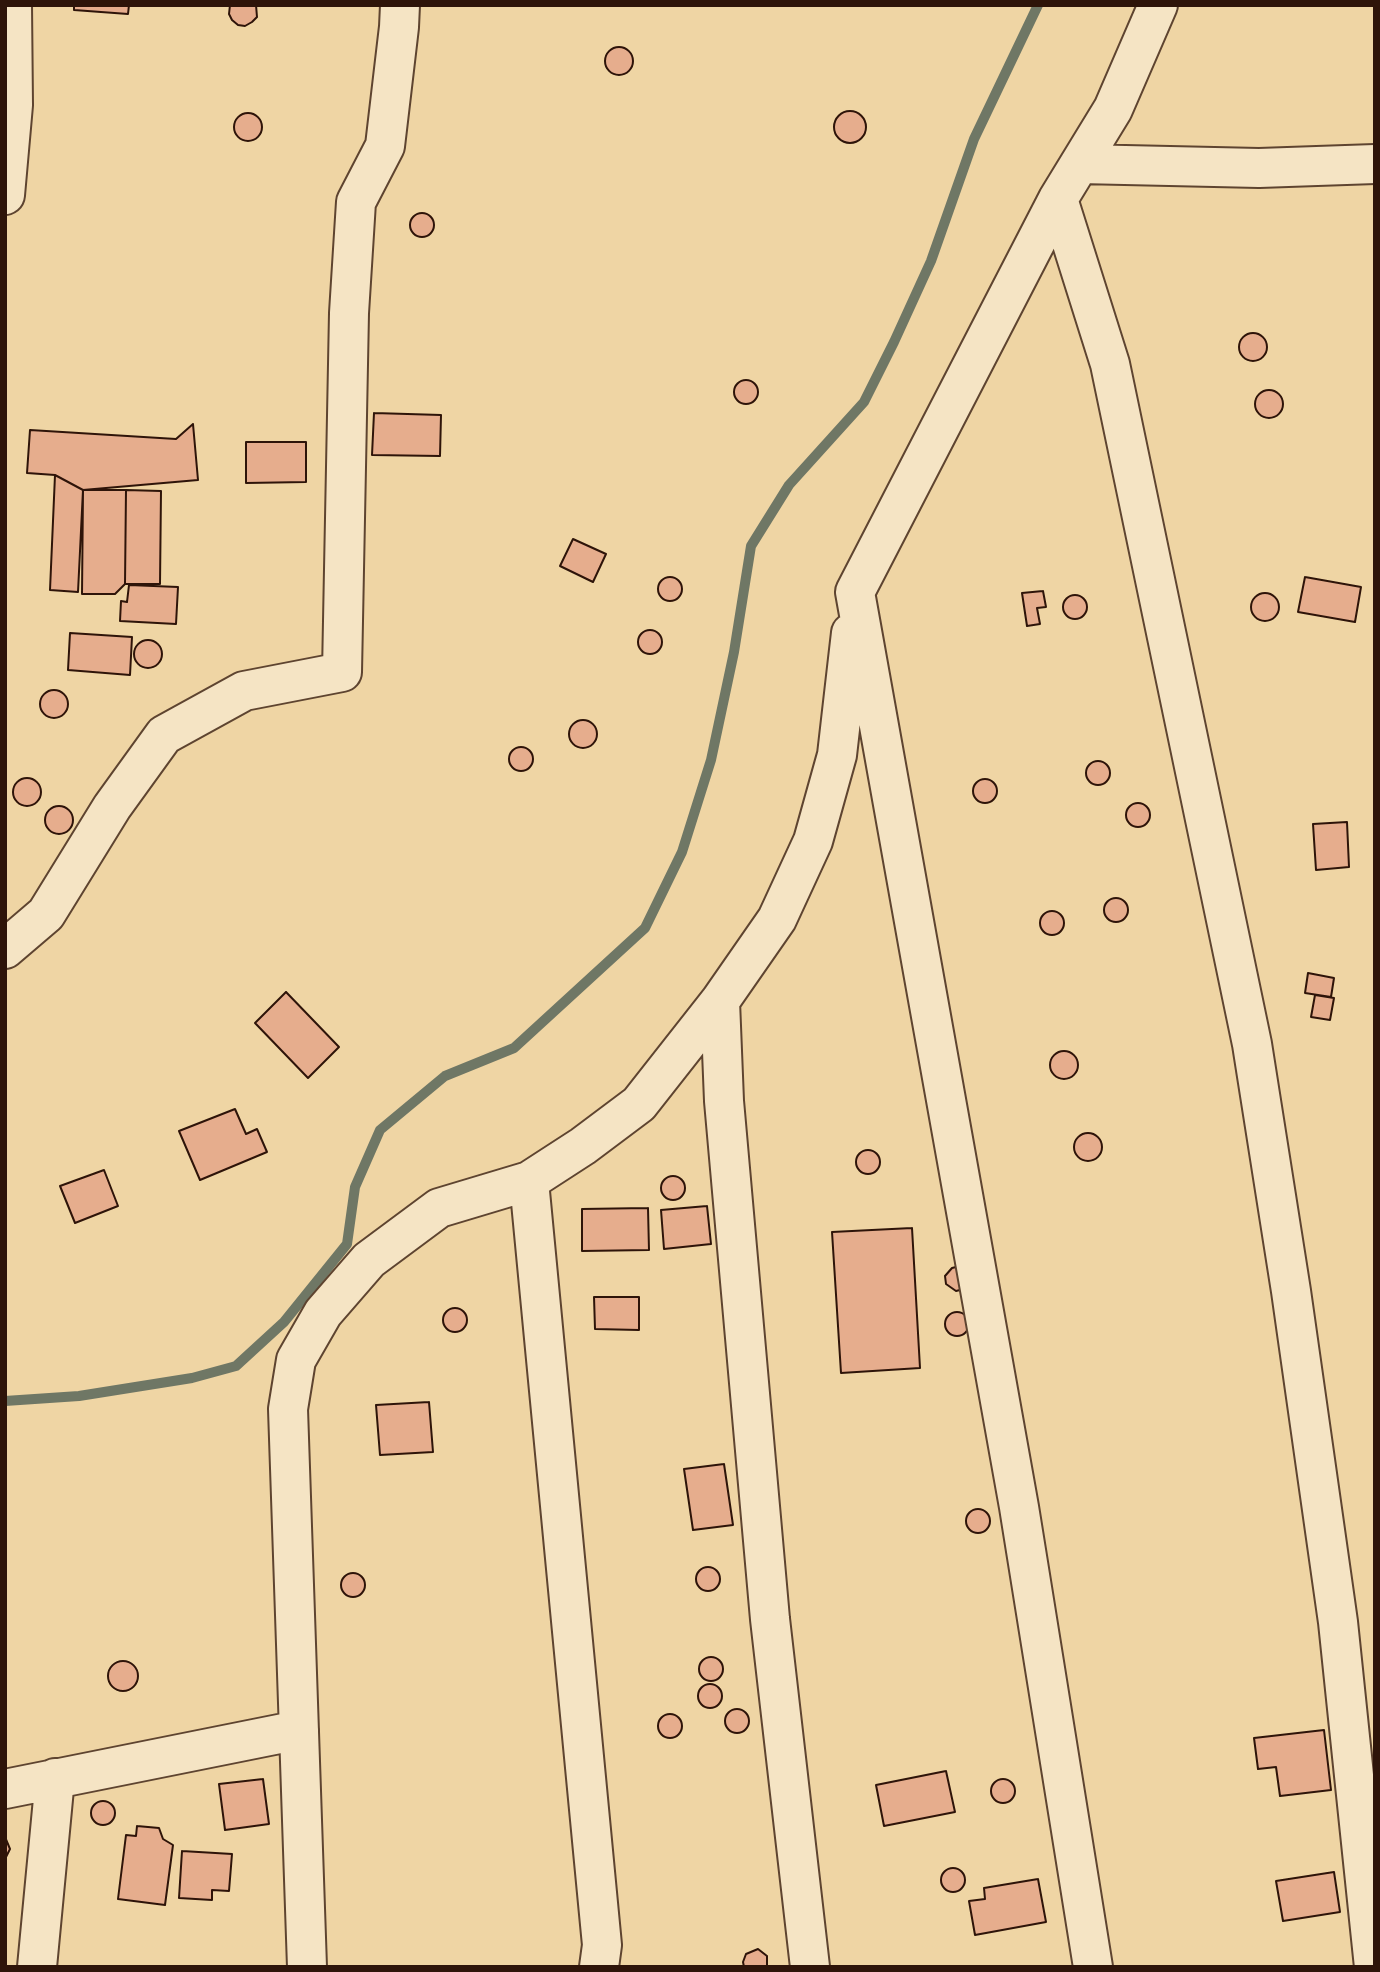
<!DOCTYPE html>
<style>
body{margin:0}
#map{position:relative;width:1380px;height:1972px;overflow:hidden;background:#efd5a4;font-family:"Libre Caslon Text",serif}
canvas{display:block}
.frame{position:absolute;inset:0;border:7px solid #2e1409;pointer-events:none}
</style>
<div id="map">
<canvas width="1380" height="1972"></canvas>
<div class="frame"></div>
</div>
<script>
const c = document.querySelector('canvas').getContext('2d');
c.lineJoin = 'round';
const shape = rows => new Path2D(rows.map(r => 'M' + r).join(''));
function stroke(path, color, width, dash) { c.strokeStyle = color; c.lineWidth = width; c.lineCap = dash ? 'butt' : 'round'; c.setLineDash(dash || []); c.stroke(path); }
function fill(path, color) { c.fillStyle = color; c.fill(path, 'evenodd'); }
const stream = shape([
 [5,1401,79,1396,192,1378,236,1366,284,1322,347,1244,355,1187,380,1130,445,1076,514,1048,645,928,682,852,711,760,734,652,751,546,789,485,864,402,894,342,931,261,974,139,1038,5]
]);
const building = shape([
 [74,5,129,5,128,14,74,10,74,5],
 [230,5,256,5,257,17,252,22,245,26,238,25,232,20,229,14,230,5],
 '605 61a14 14 0 1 1 28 0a14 14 0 1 1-28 0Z',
 '834 127a16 16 0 1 1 32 0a16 16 0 1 1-32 0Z',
 '234 127a14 14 0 1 1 28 0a14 14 0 1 1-28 0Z',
 '410 225a12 12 0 1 1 24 0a12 12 0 1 1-24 0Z',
 '1239 347a14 14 0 1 1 28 0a14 14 0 1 1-28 0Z',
 '734 392a12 12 0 1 1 24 0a12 12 0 1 1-24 0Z',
 '1255 404a14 14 0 1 1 28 0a14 14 0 1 1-28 0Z',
 [374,413,441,415,440,456,372,455,374,413],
 [193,424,198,480,83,490,55,475,27,473,30,430,176,439,193,424],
 [246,442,306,442,306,482,246,483,246,442],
 [55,475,83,490,78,592,50,590,55,475],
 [83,490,126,490,125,584,115,594,82,594,83,490],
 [126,490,161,491,160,584,125,584,126,490],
 [573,539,606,554,593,582,560,566,573,539],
 '658 589a12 12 0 1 1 24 0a12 12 0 1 1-24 0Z',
 [1305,577,1361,587,1355,622,1298,612,1305,577],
 [129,585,178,587,176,624,120,621,121,601,127,602,129,585],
 [1043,591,1046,607,1037,608,1040,624,1027,626,1022,593,1043,591],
 '1251 607a14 14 0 1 1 28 0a14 14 0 1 1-28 0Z',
 '1063 607a12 12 0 1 1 24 0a12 12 0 1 1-24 0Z',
 '638 642a12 12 0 1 1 24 0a12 12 0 1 1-24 0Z',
 [70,633,132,637,130,675,68,670,70,633],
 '134 654a14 14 0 1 1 28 0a14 14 0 1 1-28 0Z',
 '40 704a14 14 0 1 1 28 0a14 14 0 1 1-28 0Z',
 '569 734a14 14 0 1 1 28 0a14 14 0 1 1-28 0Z',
 '509 759a12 12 0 1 1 24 0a12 12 0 1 1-24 0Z',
 '1086 773a12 12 0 1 1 24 0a12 12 0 1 1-24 0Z',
 '13 792a14 14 0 1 1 28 0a14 14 0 1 1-28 0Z',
 '973 791a12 12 0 1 1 24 0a12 12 0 1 1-24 0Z',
 '1126 815a12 12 0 1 1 24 0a12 12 0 1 1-24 0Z',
 '45 820a14 14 0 1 1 28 0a14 14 0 1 1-28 0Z',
 [1347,822,1349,867,1316,870,1313,824,1347,822],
 '1104 910a12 12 0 1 1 24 0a12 12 0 1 1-24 0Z',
 '1040 923a12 12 0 1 1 24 0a12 12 0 1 1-24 0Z',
 [1308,973,1334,978,1331,997,1305,993,1308,973],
 [286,992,339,1047,308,1078,255,1023,286,992],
 [1315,995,1334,998,1330,1020,1311,1017,1315,995],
 '1050 1065a14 14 0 1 1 28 0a14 14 0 1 1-28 0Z',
 [235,1109,246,1134,257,1129,267,1152,200,1180,179,1131,235,1109],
 '1074 1147a14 14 0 1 1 28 0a14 14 0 1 1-28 0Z',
 '856 1162a12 12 0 1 1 24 0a12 12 0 1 1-24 0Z',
 [104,1170,118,1206,75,1223,60,1186,104,1170],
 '661 1188a12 12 0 1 1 24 0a12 12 0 1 1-24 0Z',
 [707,1206,711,1244,664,1249,661,1210,707,1206],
 [648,1208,649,1250,582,1251,582,1209,648,1208],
 [912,1228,920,1368,841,1373,832,1232,912,1228],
 [960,1266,964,1289,956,1291,946,1284,945,1276,952,1268,960,1266],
 [594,1297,639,1297,639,1330,595,1329,594,1297],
 '443 1320a12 12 0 1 1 24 0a12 12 0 1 1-24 0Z',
 '945 1324a12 12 0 1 1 24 0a12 12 0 1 1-24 0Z',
 [429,1402,433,1452,380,1455,376,1405,429,1402],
 [724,1464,733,1525,693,1530,684,1469,724,1464],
 '966 1521a12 12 0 1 1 24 0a12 12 0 1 1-24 0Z',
 '696 1579a12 12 0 1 1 24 0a12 12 0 1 1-24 0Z',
 '341 1585a12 12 0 1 1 24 0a12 12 0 1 1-24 0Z',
 '699 1669a12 12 0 1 1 24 0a12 12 0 1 1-24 0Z',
 '108 1676a15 15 0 1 1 30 0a15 15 0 1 1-30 0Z',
 '698 1696a12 12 0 1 1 24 0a12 12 0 1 1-24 0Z',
 '725 1721a12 12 0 1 1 24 0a12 12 0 1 1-24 0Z',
 '658 1726a12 12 0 1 1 24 0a12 12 0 1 1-24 0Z',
 [1324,1730,1331,1790,1280,1796,1276,1767,1258,1769,1254,1738,1324,1730],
 [946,1771,955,1812,884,1826,876,1785,946,1771],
 '991 1791a12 12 0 1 1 24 0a12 12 0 1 1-24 0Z',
 [263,1779,269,1824,225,1830,219,1784,263,1779],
 '91 1813a12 12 0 1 1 24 0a12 12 0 1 1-24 0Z',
 [137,1826,159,1828,163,1839,173,1845,165,1905,118,1899,126,1835,136,1836,137,1826],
 [5,1837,10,1849,5,1859,5,1837],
 [182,1851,232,1854,229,1891,212,1890,212,1900,179,1898,182,1851],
 '941 1880a12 12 0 1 1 24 0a12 12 0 1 1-24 0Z',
 [1334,1872,1340,1912,1283,1921,1276,1881,1334,1872],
 [1038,1879,1046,1922,975,1935,969,1901,985,1899,984,1888,1038,1879],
 [758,1949,767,1956,767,1967,744,1967,743,1962,746,1954,758,1949]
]);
const street = shape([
 [1080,164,1259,168,1375,164],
 [5,195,13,105,12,5],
 [1058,199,1110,364,1252,1044,1291,1291,1338,1622,1374,1967],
 [5,949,46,914,112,807,164,735,244,691,342,672,349,313,356,202,385,146,399,27,400,5],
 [720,1001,724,1101,770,1619,810,1967],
 [529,1181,602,1945,599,1967],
 [5,1789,299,1730],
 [37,1967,55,1778],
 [307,1967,288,1409,296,1360,323,1313,369,1260,439,1208,529,1181,583,1146,639,1104,720,1001,777,919,813,841,837,755,851,633],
 [1093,1967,1019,1507,855,592,1058,199,1113,109,1158,5]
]);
stroke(stream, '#6f7765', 10);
fill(building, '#e6ad8d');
stroke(building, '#2e1409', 2);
stroke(street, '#5e4430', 42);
stroke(street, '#f5e4c4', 38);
</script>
